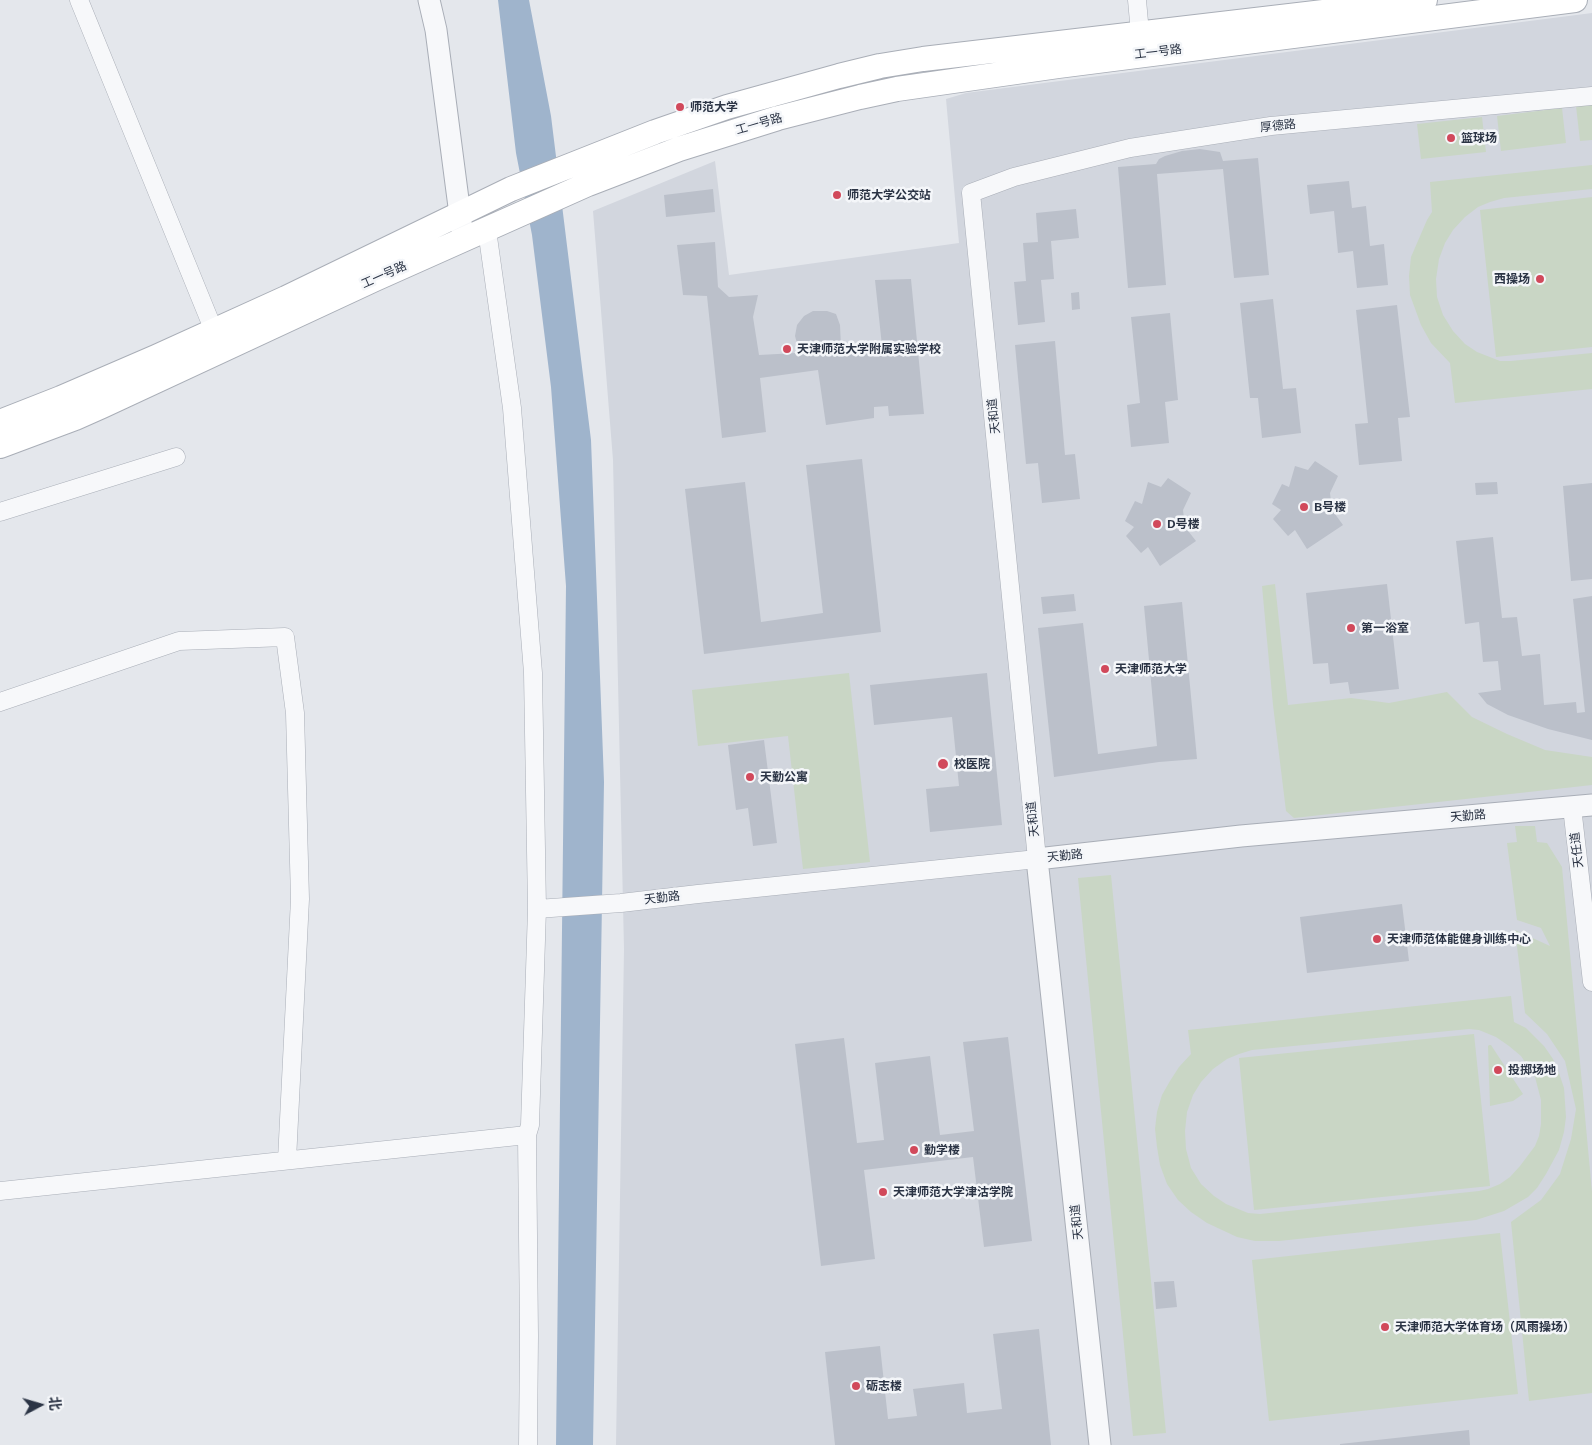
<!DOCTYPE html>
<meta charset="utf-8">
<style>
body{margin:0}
#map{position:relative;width:1592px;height:1445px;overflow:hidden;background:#e4e7ec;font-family:"Public Sans","Noto Sans SC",sans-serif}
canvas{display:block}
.north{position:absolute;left:15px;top:1380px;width:50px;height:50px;-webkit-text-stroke:4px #f4f6f9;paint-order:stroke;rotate:84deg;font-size:14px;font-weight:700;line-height:20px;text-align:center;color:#2b3445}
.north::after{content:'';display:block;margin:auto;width:18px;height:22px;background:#2b3445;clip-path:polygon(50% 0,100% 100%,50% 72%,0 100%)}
</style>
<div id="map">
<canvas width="1592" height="1445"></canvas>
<div class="north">北</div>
</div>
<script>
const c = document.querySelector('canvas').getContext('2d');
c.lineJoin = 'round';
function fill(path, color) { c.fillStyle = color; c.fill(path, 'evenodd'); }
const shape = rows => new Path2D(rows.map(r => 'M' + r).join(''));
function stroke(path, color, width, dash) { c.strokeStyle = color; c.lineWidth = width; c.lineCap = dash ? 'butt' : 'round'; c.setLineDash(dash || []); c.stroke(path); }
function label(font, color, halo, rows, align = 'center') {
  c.font = font + ' "Public Sans","Noto Sans SC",sans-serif'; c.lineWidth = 5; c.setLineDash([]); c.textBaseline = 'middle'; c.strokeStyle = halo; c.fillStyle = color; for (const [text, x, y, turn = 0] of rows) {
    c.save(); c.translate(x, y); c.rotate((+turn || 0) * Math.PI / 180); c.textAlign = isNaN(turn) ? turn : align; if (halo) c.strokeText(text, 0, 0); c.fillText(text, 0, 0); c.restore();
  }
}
const built = shape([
 [1592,13,1592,1445,616,1445,624,949,613,460,593,211,715,161,729,275,959,243,946,99,966,93]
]);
const green = shape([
 [1592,104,1592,140,1580,141,1576,106],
 [1562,108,1566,143,1501,151,1497,116],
 [1482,117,1486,152,1421,159,1417,124],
 [1592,165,1592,189,1504,198,1490,202,1478,207,1465,217,1453,230,1445,243,1439,259,1436,279,1437,297,1443,315,1453,331,1465,344,1477,352,1500,361,1511,361,1592,353,1592,389,1455,403,1450,363,1431,343,1421,325,1410,295,1409,276,1411,257,1427,220,1432,212,1430,182],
 [1592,197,1592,347,1496,357,1480,210],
 [1275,584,1288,705,1351,698,1389,703,1447,692,1472,717,1507,734,1545,750,1592,757,1592,785,1294,818,1286,811,1273,705,1262,586],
 [849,673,870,862,803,869,788,736,698,746,692,690],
 [1515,826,1535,826,1537,842,1547,843,1562,867,1592,1192,1592,1393,1529,1401,1511,1222,1541,1200,1560,1174,1571,1139,1576,1109,1565,1061,1547,1034,1525,1013,1515,930,1550,946,1541,928,1517,920,1507,843,1517,842],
 [1111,875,1166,1433,1133,1436,1078,878],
 [1511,996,1514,1022,1526,1028,1544,1046,1553,1059,1559,1073,1564,1088,1566,1117,1564,1132,1559,1150,1546,1174,1537,1188,1528,1197,1504,1211,1476,1220,1279,1241,1255,1241,1237,1237,1207,1223,1191,1212,1178,1200,1167,1184,1160,1165,1157,1147,1155,1129,1157,1112,1162,1095,1170,1081,1179,1067,1191,1054,1188,1030],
 [1469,1029,1479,1030,1496,1037,1509,1046,1521,1056,1535,1077,1541,1100,1541,1124,1539,1136,1535,1146,1520,1166,1510,1177,1500,1184,1488,1189,1479,1191,1260,1214,1248,1213,1226,1204,1214,1196,1201,1184,1191,1168,1186,1149,1185,1131,1187,1112,1193,1095,1201,1082,1213,1069,1227,1059,1239,1054,1252,1050],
 [1474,1034,1490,1186,1254,1210,1239,1058],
 [1489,1045,1491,1045,1523,1094,1513,1101,1490,1106,1488,1046],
 [1500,1233,1518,1394,1269,1421,1252,1260]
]);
const water = shape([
 [498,0,529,0,551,116,591,440,604,782,593,1445,556,1445,566,586,551,387,532,235,516,153]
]);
const building = shape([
 [1200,149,1220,152,1223,161,1258,158,1269,275,1234,278,1223,169,1157,174,1166,285,1128,288,1118,167,1156,164,1159,159,1165,156,1182,151],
 [1349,181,1352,208,1366,206,1370,246,1384,244,1388,285,1357,288,1353,251,1338,253,1334,211,1310,214,1307,185],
 [713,189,715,212,666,217,664,195],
 [1076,209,1079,238,1051,241,1054,279,1041,280,1045,322,1018,325,1014,282,1026,281,1023,243,1038,242,1036,213],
 [715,242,718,287,729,297,758,295,753,317,759,355,796,353,798,347,795,336,797,325,804,316,813,311,827,311,836,314,840,325,841,347,848,352,882,346,875,280,911,279,924,414,889,416,888,406,874,407,874,418,826,425,818,370,760,378,766,432,722,438,707,296,683,295,677,245],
 [1079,292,1080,309,1072,310,1071,293],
 [1273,299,1283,389,1296,388,1301,433,1262,438,1258,398,1250,398,1240,303],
 [1397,305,1410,417,1398,418,1402,461,1359,465,1355,424,1368,423,1356,310],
 [1170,313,1178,400,1165,402,1169,443,1131,447,1127,405,1140,403,1131,317],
 [1055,341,1065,455,1075,454,1080,499,1042,503,1038,463,1026,464,1015,345],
 [862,459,881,632,704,654,685,489,745,482,761,622,823,613,806,465],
 [1315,461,1338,476,1330,493,1332,510,1343,525,1307,549,1295,530,1288,536,1273,519,1281,510,1272,504,1282,484,1289,487,1295,466,1308,470],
 [1168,478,1191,493,1183,510,1185,527,1196,541,1160,566,1148,547,1141,553,1126,536,1134,527,1125,521,1135,501,1142,504,1148,482,1161,487],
 [1497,482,1498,494,1476,495,1475,483],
 [1592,483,1592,579,1571,581,1563,486],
 [1493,537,1502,618,1517,617,1522,656,1540,654,1544,705,1576,702,1577,713,1585,712,1573,599,1592,596,1592,740,1548,729,1508,715,1487,704,1478,693,1501,690,1498,661,1483,662,1479,622,1465,624,1456,541],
 [1387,584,1399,689,1350,694,1348,682,1330,684,1328,663,1313,664,1306,593],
 [1074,594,1076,611,1043,614,1041,597],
 [1182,602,1197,759,1159,762,1054,777,1038,628,1083,623,1098,754,1157,746,1144,606],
 [987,673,1002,825,930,832,926,789,959,786,952,717,874,725,870,685],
 [764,740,777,843,753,846,748,808,736,810,728,745],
 [1402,904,1409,961,1307,973,1300,917],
 [1008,1037,1032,1241,984,1247,973,1157,864,1170,875,1259,821,1266,795,1044,844,1038,857,1143,884,1140,875,1063,930,1056,940,1135,974,1131,963,1042],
 [1174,1281,1177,1307,1156,1309,1154,1282],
 [1039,1329,1051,1445,835,1445,825,1352,880,1346,888,1419,917,1416,913,1389,964,1383,967,1413,1002,1409,993,1334],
 [1469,1430,1470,1445,1340,1445,1340,1444]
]);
const minor = shape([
 [79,0,214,331],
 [1137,0,1141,44],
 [487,230,512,408,533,673,537,909,530,1125,527,1135,529,1336,528,1445],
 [0,512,176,457],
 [0,702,179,641,285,637,295,713,300,899,287,1160],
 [1572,807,1592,982],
 [537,909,621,903,698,894,1037,859,971,193,1014,177,1130,148,1271,126,1592,96],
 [0,1191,527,1135]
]);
const tertiary = shape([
 [429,0,436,30,462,230],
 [1100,1445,1037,859,1241,836,1592,805]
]);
const secondary = shape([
 [0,422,61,398,156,357,286,298,511,189,655,132,727,107,839,76,880,66,923,59,1425,0],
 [0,446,75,418,102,406,375,279,588,184,679,149,778,118,860,97,897,89,1058,66,1575,0]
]);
const markers = [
 [680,107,5,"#d1495b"],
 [1451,138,5,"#d1495b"],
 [837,195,5,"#d1495b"],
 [1540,279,5,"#d1495b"],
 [787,349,5,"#d1495b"],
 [1304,507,5,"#d1495b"],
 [1157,524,5,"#d1495b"],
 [1351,628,5,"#d1495b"],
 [1105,669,5,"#d1495b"],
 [943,764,6,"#d1495b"],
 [750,777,5,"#d1495b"],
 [1377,939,5,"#d1495b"],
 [1498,1070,5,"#d1495b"],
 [914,1150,5,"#d1495b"],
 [883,1192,5,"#d1495b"],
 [1385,1327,5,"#d1495b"],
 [856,1386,5,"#d1495b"]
];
const streetNames = [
 ["工一号路",1158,52,-7],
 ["工一号路",759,124,-16],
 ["厚德路",1278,126,-6],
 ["工一号路",384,275,-24],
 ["天和道",994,416,-96],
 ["天勤路",1468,816,-5],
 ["天和道",1033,819,-96],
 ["天任道",1577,850,-97],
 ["天勤路",1065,856,-6],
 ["天勤路",662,898,-7],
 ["天和道",1077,1222,-96]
];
const poiNames = [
 ["师范大学",690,107],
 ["篮球场",1461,138],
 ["师范大学公交站",847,195],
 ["西操场",1530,279,"right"],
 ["天津师范大学附属实验学校",797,349],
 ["B号楼",1314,507],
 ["D号楼",1167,524],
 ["第一浴室",1361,628],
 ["天津师范大学",1115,669],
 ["校医院",954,764],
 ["天勤公寓",760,777],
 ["天津师范体能健身训练中心",1387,939],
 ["投掷场地",1508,1070],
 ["勤学楼",924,1150],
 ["天津师范大学津沽学院",893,1192],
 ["天津师范大学体育场（风雨操场）",1395,1327],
 ["砺志楼",866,1386]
];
fill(built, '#d2d6de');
fill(green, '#c9d6c5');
fill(water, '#9fb4cc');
fill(building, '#bbc0ca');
stroke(minor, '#a9aeb7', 19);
stroke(tertiary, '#a9aeb7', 23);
stroke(secondary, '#a9aeb7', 26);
stroke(minor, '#f7f8fa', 18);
stroke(tertiary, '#f7f8fa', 21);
stroke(secondary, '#fff', 24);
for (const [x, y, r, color] of markers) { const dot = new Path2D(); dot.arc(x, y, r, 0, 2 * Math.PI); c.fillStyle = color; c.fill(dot); stroke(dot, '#f4f6f9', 2); }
label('12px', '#2b3445', '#f4f6f9', streetNames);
label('bold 12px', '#2b3445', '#f4f6f9', poiNames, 'left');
</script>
